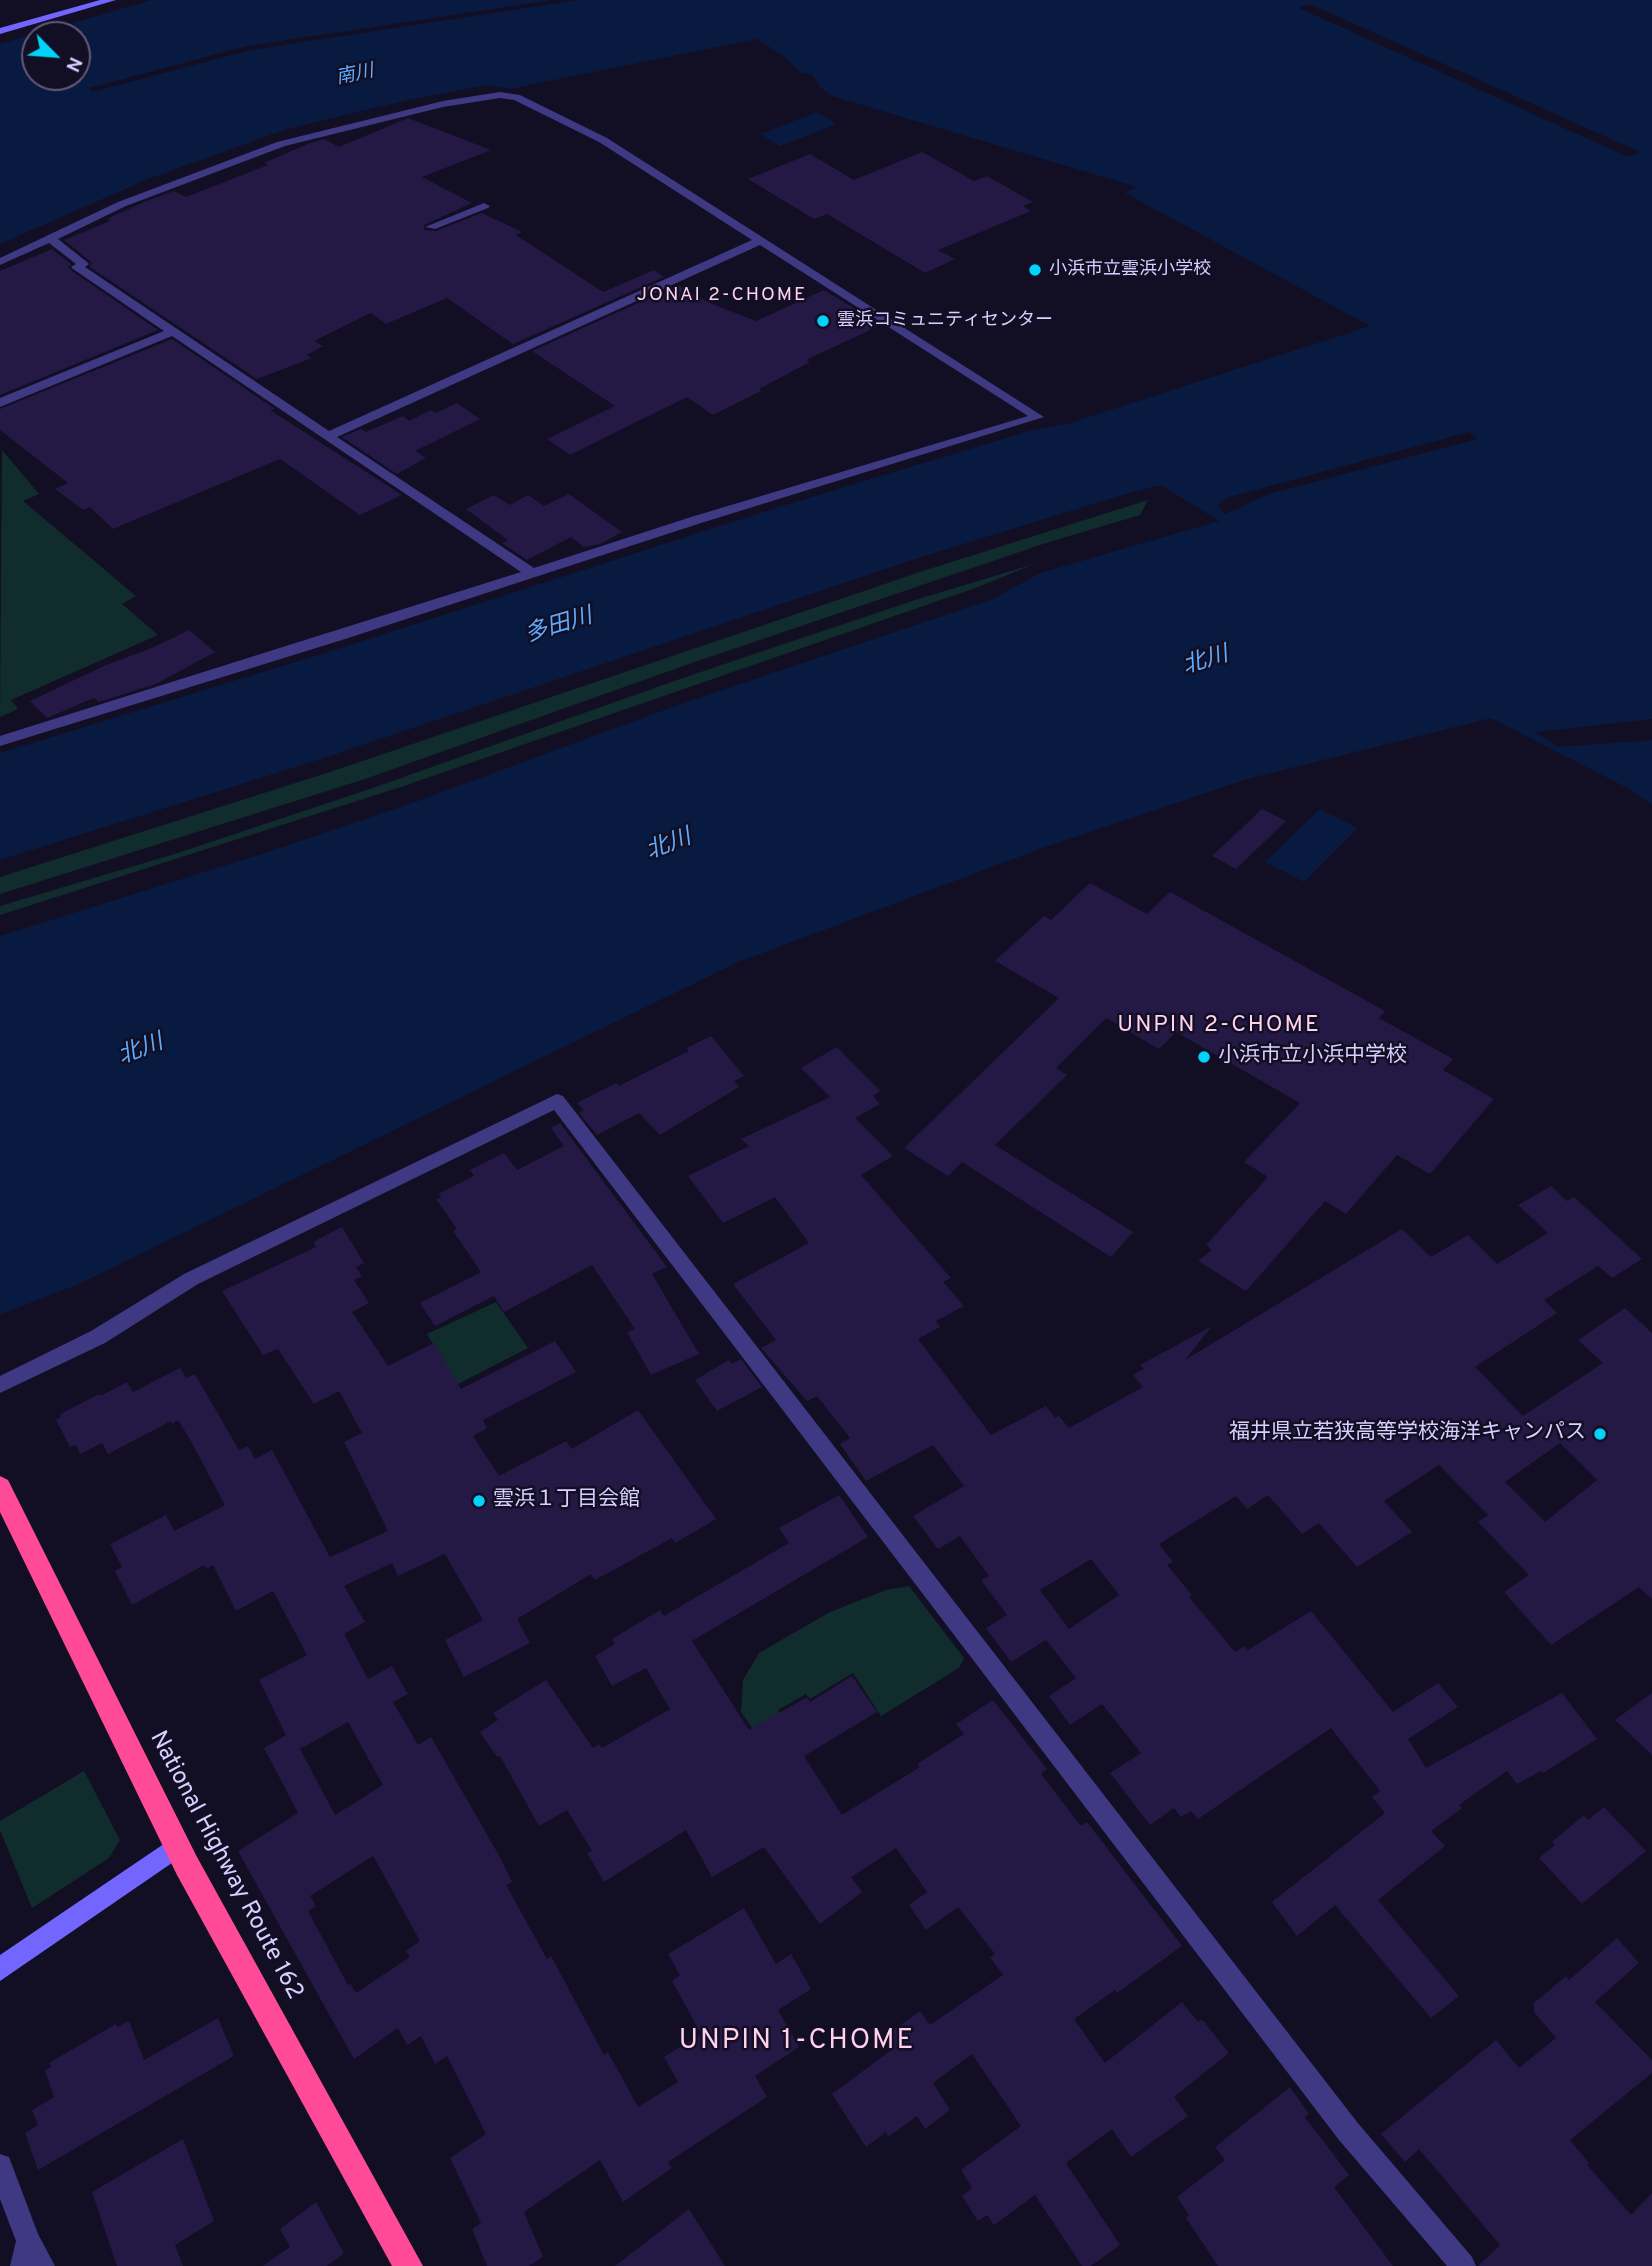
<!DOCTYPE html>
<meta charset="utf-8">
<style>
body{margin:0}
#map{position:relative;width:1652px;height:2266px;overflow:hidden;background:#120e23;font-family:Overpass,sans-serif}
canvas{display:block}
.north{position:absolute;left:21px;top:21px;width:70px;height:70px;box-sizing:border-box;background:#120e23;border:2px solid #615b7b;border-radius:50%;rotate:115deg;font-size:19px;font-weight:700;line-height:28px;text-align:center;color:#d8cfff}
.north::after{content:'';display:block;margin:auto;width:24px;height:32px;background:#00d3fa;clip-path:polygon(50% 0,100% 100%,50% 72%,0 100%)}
</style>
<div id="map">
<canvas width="1652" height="2266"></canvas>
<div class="north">N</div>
</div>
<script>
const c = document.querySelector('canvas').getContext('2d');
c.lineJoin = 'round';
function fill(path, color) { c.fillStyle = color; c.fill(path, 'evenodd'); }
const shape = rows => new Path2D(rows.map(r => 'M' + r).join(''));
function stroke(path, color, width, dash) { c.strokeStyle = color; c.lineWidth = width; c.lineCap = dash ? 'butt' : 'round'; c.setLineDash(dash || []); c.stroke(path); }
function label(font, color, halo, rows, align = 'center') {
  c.font = font + ' Overpass,"Noto Sans JP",sans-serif'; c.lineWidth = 5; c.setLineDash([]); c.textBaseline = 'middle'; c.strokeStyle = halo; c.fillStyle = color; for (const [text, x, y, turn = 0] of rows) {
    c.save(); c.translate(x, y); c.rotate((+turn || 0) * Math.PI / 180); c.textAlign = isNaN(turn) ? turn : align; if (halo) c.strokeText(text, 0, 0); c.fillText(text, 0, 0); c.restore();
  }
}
const green = shape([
 [2,450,39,494,23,501,136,596,122,604,158,635,11,700,18,709,0,717],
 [1148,500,1140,515,1046,543,689,664,365,779,0,894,0,877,330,772,926,570],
 [1034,564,981,586,404,786,0,915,0,906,181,852,367,790,677,680,912,601],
 [496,1302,528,1348,458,1384,427,1334],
 [909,1586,964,1658,959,1668,881,1716,853,1673,810,1699,806,1694,778,1710,805,1753,780,1769,741,1712,743,1680,759,1653,830,1612,886,1590],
 [84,1771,120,1840,109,1858,32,1908,0,1830,0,1821]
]);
const water = shape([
 [152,0,1652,0,1652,805,1631,790,1491,718,1247,779,1040,849,736,963,81,1283,0,1315,0,936,268,852,412,803,678,705,993,599,1040,573,1219,521,1161,485,1119,496,915,559,321,759,0,860,0,753,347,646,779,507,1029,431,1067,424,1370,326,1125,193,1137,187,832,96,821,88,812,74,799,72,786,58,757,39,510,89,487,85,408,100,287,129,148,179,0,244,0,44],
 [35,35,77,35,77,77,35,77],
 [817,112,837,124,780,146,760,134],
 [1320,809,1358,828,1304,882,1265,862]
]);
const pier = shape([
 [552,0,578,0,251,50,92,92,89,88,247,46],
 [1310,4,1640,152,1628,157,1299,8],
 [1469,432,1477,439,1269,494,1225,514,1217,506,1226,498],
 [1652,719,1652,740,1558,747,1535,732]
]);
const building = shape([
 [408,118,491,150,422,177,472,203,424,225,424,230,436,231,482,213,522,232,516,235,603,292,654,270,664,277,513,344,447,298,386,324,371,313,314,341,323,346,307,355,312,358,257,379,90,267,91,262,64,240,110,221,107,219,144,202,174,191,186,197,268,165,264,163,310,143,324,139,339,147],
 [922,152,974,181,987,176,1033,202,1023,206,1031,211,938,250,955,259,925,273,827,214,814,219,748,179,810,154,854,180],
 [52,249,71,264,68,267,72,271,158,330,0,395,0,271],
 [678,285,712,304,756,321,824,290,881,325,806,360,810,362,759,389,761,391,713,415,687,397,570,455,547,439,615,406,532,351],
 [172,339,275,409,270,410,402,495,360,515,280,459,113,529,90,507,83,510,55,489,68,483,0,430,0,409],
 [457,403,480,419,415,451,426,458,397,474,342,437,361,429,366,432,403,416,409,421,431,410,436,413],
 [569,494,622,532,600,544,584,547,571,537,527,560,502,543,508,540,466,509,494,495,510,505,528,495,544,506],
 [189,630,215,652,156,684,99,702,94,698,47,718,30,701,106,665,152,648],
 [1262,809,1286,821,1236,869,1212,856],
 [1090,883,1147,914,1170,892,1385,1011,1379,1018,1453,1059,1443,1070,1494,1099,1430,1174,1397,1155,1346,1214,1325,1201,1246,1291,1198,1261,1212,1250,1206,1245,1268,1177,1244,1162,1300,1103,1176,1032,1159,1049,1106,1018,1056,1068,1067,1075,995,1145,1133,1232,1111,1257,962,1162,948,1176,904,1148,1059,998,995,961,1044,916,1051,920],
 [711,1036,744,1076,734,1081,739,1087,660,1135,639,1113,597,1135,579,1113,584,1110,577,1103,616,1083,619,1086,689,1051,687,1048],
 [837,1047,880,1091,873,1096,880,1104,855,1118,893,1156,861,1175,951,1278,943,1282,964,1306,936,1321,940,1327,918,1339,991,1435,1046,1406,1055,1418,1059,1416,1069,1428,1143,1387,1133,1375,1144,1369,1140,1365,1212,1326,1185,1360,1402,1229,1431,1257,1468,1235,1497,1264,1548,1233,1518,1205,1551,1186,1567,1201,1574,1197,1642,1259,1612,1278,1598,1266,1544,1300,1557,1313,1475,1367,1523,1416,1603,1363,1578,1340,1625,1308,1652,1333,1652,1599,1639,1587,1551,1645,1504,1592,1529,1575,1478,1522,1488,1515,1439,1465,1384,1501,1412,1532,1357,1567,1319,1523,1302,1534,1268,1495,1247,1509,1236,1496,1159,1544,1173,1562,1167,1565,1192,1595,1189,1597,1235,1652,1244,1646,1248,1650,1311,1611,1393,1712,1438,1683,1458,1707,1408,1739,1426,1768,1562,1693,1597,1739,1543,1773,1541,1771,1517,1784,1507,1771,1459,1805,1462,1808,1431,1831,1445,1846,1378,1900,1459,1996,1431,2018,1335,1905,1297,1936,1272,1902,1385,1813,1372,1797,1380,1791,1331,1728,1198,1819,1191,1811,1181,1817,1174,1808,1150,1825,1110,1773,1141,1753,1102,1704,1070,1725,1049,1696,1076,1678,1046,1640,1011,1662,986,1628,1007,1615,981,1580,989,1576,960,1536,938,1549,913,1516,964,1486,933,1445,866,1481,840,1444,850,1438,817,1396,807,1401,761,1348,776,1340,733,1284,809,1243,775,1197,723,1223,688,1176,749,1146,741,1139,830,1097,801,1068],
 [1560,1443,1597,1480,1545,1522,1505,1482],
 [1091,1559,1119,1595,1069,1629,1040,1590],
 [560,1123,667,1267,652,1274,699,1354,651,1375,627,1332,635,1329,592,1265,504,1312,494,1296,435,1326,420,1303,481,1272,453,1231,457,1229,436,1199,441,1197,438,1194,474,1176,470,1170,504,1153,517,1170,564,1146,551,1128],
 [342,1227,364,1263,356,1267,362,1276,354,1280,369,1303,352,1312,388,1366,434,1343,461,1389,555,1341,576,1372,483,1420,487,1428,473,1436,499,1476,566,1441,572,1449,638,1410,716,1519,675,1543,672,1538,595,1580,591,1574,517,1619,530,1643,464,1677,445,1640,483,1620,445,1554,398,1576,392,1563,344,1586,365,1622,344,1634,368,1679,392,1666,408,1694,393,1702,418,1745,431,1737,500,1857,512,1882,506,1885,547,1959,551,1956,604,2055,608,2052,638,2107,678,2082,664,2057,701,2034,672,1981,680,1975,668,1954,744,1908,776,1964,791,1954,811,1989,778,2010,799,2047,755,2076,767,2097,668,2162,672,2168,623,2202,600,2160,524,2212,543,2257,529,2266,487,2266,472,2229,481,2223,450,2158,486,2134,447,2056,435,2064,421,2036,407,2045,398,2028,354,2059,238,1851,298,1813,264,1748,286,1735,259,1680,307,1655,273,1591,236,1611,213,1565,206,1569,204,1565,132,1605,115,1571,122,1567,110,1544,166,1515,174,1531,225,1505,189,1438,178,1420,172,1424,171,1421,108,1454,102,1443,80,1454,76,1445,70,1447,56,1420,61,1417,60,1414,99,1394,100,1396,127,1382,133,1392,180,1368,186,1378,195,1374,239,1450,248,1446,255,1459,272,1450,330,1557,388,1531,344,1442,362,1433,339,1391,314,1404,278,1349,263,1355,222,1291,316,1247,313,1242],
 [348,1722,383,1785,335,1815,300,1749],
 [373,1856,420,1941,406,1951,410,1957,356,1993,350,1983,348,1985,308,1911,316,1906,310,1896],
 [741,1359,762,1387,717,1411,695,1380,729,1360,732,1364],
 [839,1495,868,1537,692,1641,749,1730,807,1697,810,1702,852,1676,877,1712,804,1756,842,1815,920,1767,917,1764,964,1734,956,1724,993,1700,1047,1769,1041,1774,1081,1826,1087,1822,1182,1946,1117,1993,1115,1990,1074,2019,1105,2063,1182,2002,1198,2022,1202,2019,1229,2053,1174,2097,1188,2116,1131,2157,1112,2129,1066,2163,1120,2245,1091,2266,1082,2266,1035,2195,994,2225,987,2215,978,2221,962,2196,972,2188,961,2170,1021,2126,972,2054,933,2083,950,2110,925,2129,917,2116,888,2137,886,2132,866,2147,832,2094,894,2048,885,2036,920,2011,930,2025,1003,1975,990,1957,995,1954,958,1907,926,1930,909,1905,927,1892,896,1848,851,1877,862,1892,820,1924,764,1847,712,1877,686,1830,604,1882,587,1853,592,1851,567,1810,539,1826,500,1756,497,1757,480,1732,498,1720,493,1713,546,1680,593,1748,599,1744,602,1748,670,1709,646,1668,612,1686,595,1656,615,1644,612,1639,660,1610,664,1616,789,1543,779,1528],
 [1652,1693,1652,1755,1615,1720],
 [1604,1807,1646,1851,1582,1904,1539,1858,1555,1845,1552,1842,1584,1815,1588,1820],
 [1617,1938,1639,1963,1595,2002,1652,2060,1652,2073,1570,2140,1589,2163,1587,2165,1631,2215,1652,2193,1652,2266,1478,2266,1500,2245,1419,2149,1405,2162,1381,2134,1496,2040,1519,2068,1556,2038,1534,2012,1534,2003,1566,1976,1569,1980],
 [218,2018,234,2056,38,2170,25,2133,38,2125,32,2110,54,2097,45,2071,51,2067,49,2063,116,2024,117,2027,129,2021,144,2060],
 [1290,2087,1309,2114,1305,2117,1349,2175,1334,2187,1393,2266,1218,2266,1186,2218,1189,2215,1177,2197,1225,2160,1215,2147],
 [183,2139,214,2221,175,2245,183,2266,117,2266,92,2192],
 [316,2202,344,2253,327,2266,263,2266,290,2247,280,2229],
 [689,2209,725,2266,615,2266]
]);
const street = shape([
 [500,92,520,95,607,138,1044,417,701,523,342,640,0,746,0,736,521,572,172,336,0,407,0,398,164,331,73,269,71,267,76,264,49,243,0,265,0,258,118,202,277,142,443,101,500,92],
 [500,98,514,100,599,142,752,240,329,431,85,267,89,264,87,262,58,239,126,206,285,146,443,107,500,98],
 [760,245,1028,416,691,517,534,568,337,437,760,245],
 [484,203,490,206,488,208,435,229,425,227,484,203],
 [557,1094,563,1096,1357,2122,1472,2257,1476,2266,1447,2266,1339,2140,554,1110,198,1284,105,1343,0,1393,0,1376,91,1331,184,1274,557,1094],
 [0,2154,9,2157,38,2234,55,2266,10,2266,16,2241,0,2199,0,2154]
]);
const secondary = shape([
 [100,0,116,0,0,34,0,28,100,0],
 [177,1835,185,1838,188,1846,185,1854,0,1981,0,1955,177,1835]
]);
const highway = shape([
 [0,1476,8,1480,197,1857,423,2266,392,2266,177,1875,0,1512,0,1476]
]);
const markers = [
 [1035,270,7,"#00d3fa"],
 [823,321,7,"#00d3fa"],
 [1204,1057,7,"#00d3fa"],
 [1600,1434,7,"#00d3fa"],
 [479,1501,7,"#00d3fa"]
];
const farPoinames = [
 ["小浜市立雲浜小学校",1049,270],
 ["雲浜コミュニティセンター",837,321]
];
const farWaternames = [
 ["南川",355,76,-12]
];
const farNeighbourhoodnames = [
 ["JONAI 2-CHOME",722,296]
];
const poiNames = [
 ["小浜市立小浜中学校",1218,1057],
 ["福井県立若狭高等学校海洋キャンパス",1586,1434,"right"],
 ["雲浜１丁目会館",493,1501]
];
const waterNames = [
 ["多田川",559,627,-17],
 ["北川",1206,662,-17],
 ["北川",669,846,-21],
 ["北川",141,1051,-21]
];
const neighbourhoodNames = [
 ["UNPIN 2-CHOME",1219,1026]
];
const nearStreetnames = [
 ["National Highway Route 162",225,1866,62]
];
const nearNeighbourhoodnames = [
 ["UNPIN 1-CHOME",797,2042]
];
fill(green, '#112c2d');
fill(water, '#091a40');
fill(pier, '#120e23');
fill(building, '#241944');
fill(street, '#3f3882');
fill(secondary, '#7366ff');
fill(highway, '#ff4a97');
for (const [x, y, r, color] of markers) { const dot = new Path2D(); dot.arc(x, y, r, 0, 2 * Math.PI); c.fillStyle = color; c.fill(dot); stroke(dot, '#120e23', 2.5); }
label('18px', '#d8cfff', '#120e23', farPoinames, 'left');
label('italic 19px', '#5dabff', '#120e23', farWaternames);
c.letterSpacing = '2px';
label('19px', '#ffd1ec', '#120e23', farNeighbourhoodnames);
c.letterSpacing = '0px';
label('21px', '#d8cfff', '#120e23', poiNames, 'left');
label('italic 23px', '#5dabff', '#120e23', waterNames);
c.letterSpacing = '2px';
label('23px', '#ffd1ec', '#120e23', neighbourhoodNames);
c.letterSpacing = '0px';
label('24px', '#d8cfff', '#120e23', nearStreetnames);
c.letterSpacing = '2px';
label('28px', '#ffd1ec', '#120e23', nearNeighbourhoodnames);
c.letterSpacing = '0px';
</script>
